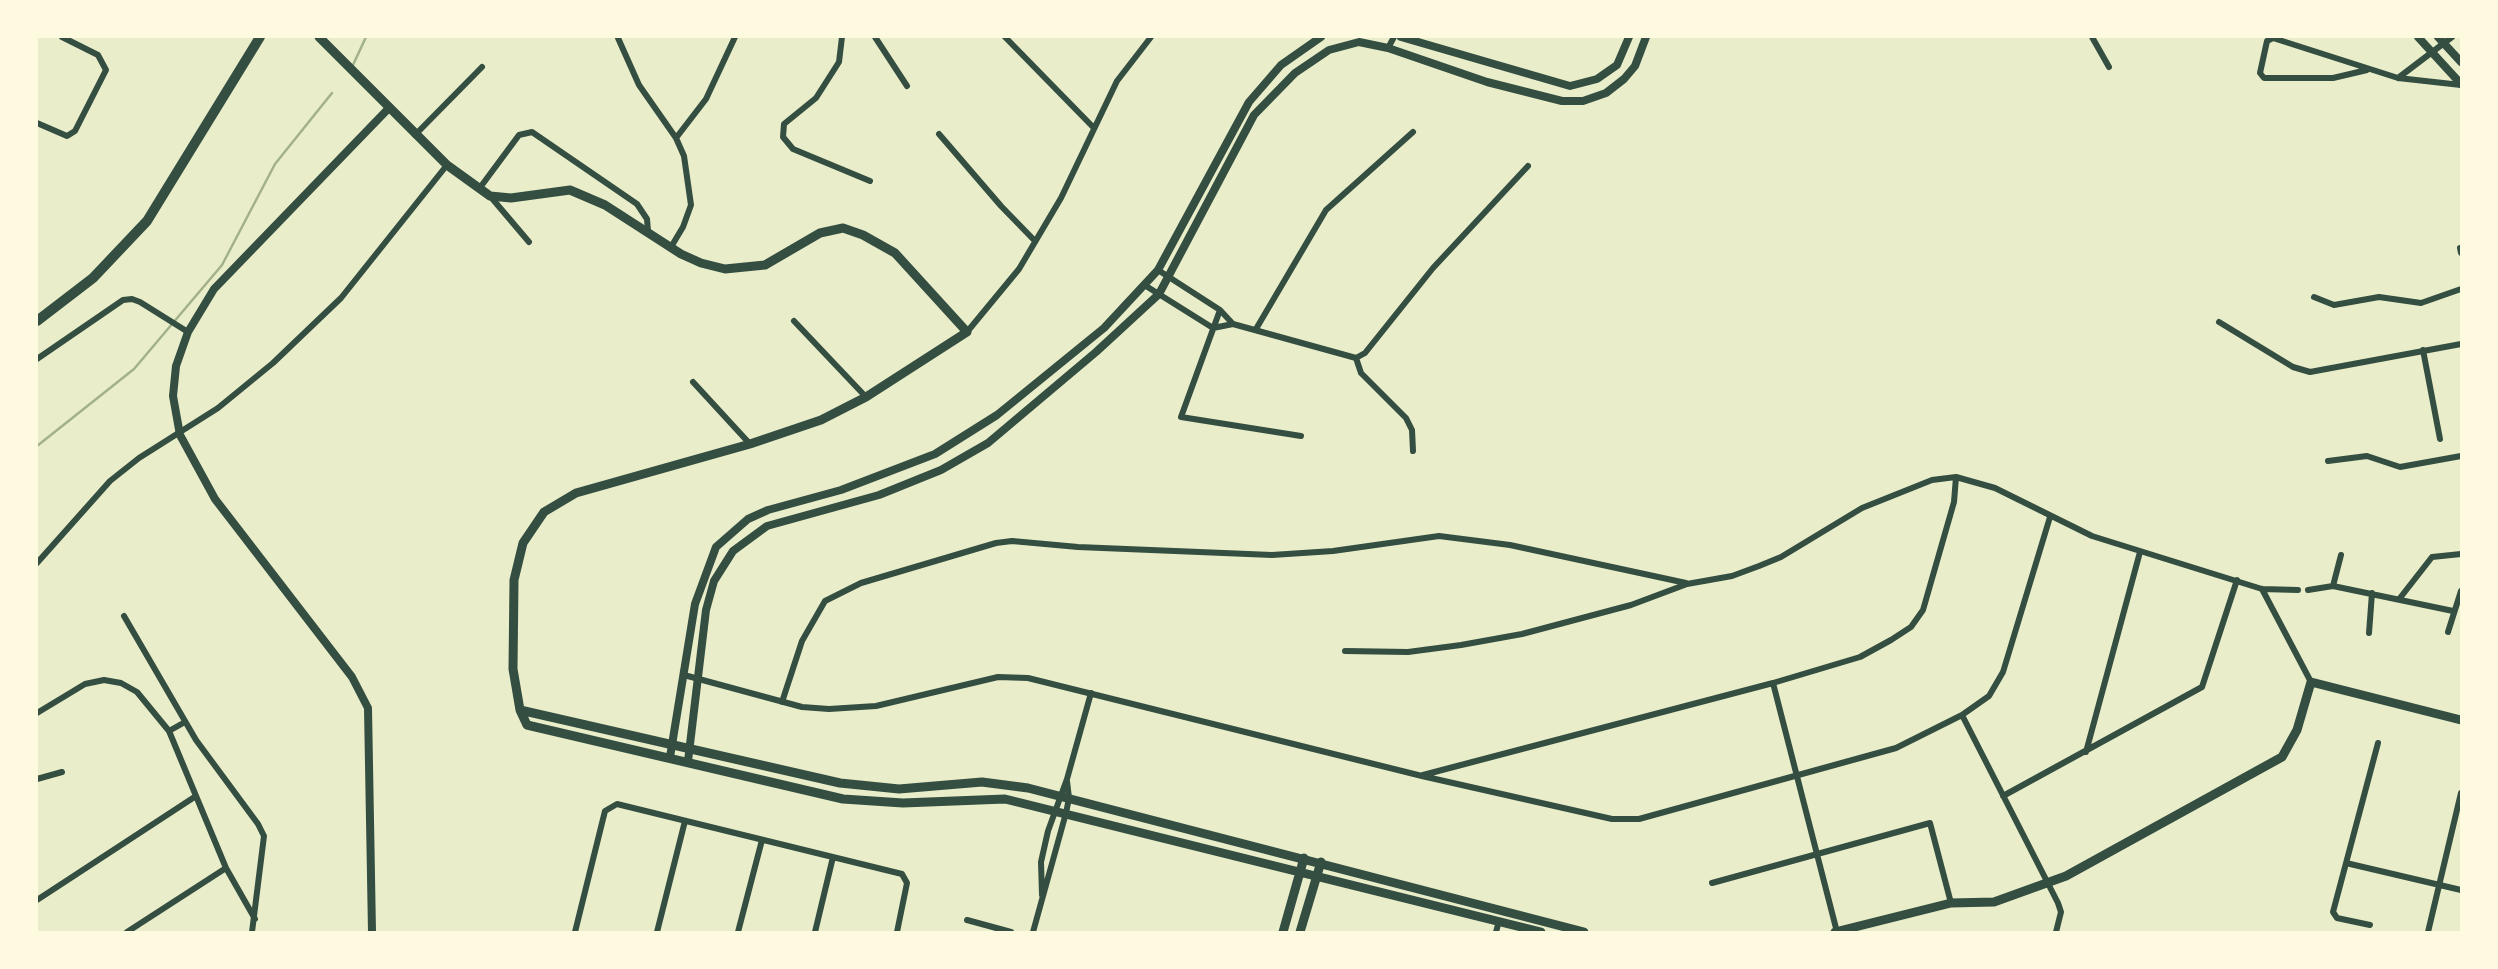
<!DOCTYPE html>
<style>
body{margin:0}
#map{position:relative;width:2498px;height:969px;overflow:hidden;background:#e9edc9;font-family:Rubik,sans-serif}
canvas{display:block}
.frame{position:absolute;inset:0;border:38px solid #fefae0;pointer-events:none}
</style>
<div id="map">
<canvas width="2498" height="969"></canvas>
<div class="frame"></div>
</div>
<script>
const c = document.querySelector('canvas').getContext('2d');
c.lineJoin = 'round';
const shape = rows => new Path2D(rows.map(r => 'M' + r).join(''));
function stroke(path, color, width, dash) { c.strokeStyle = color; c.lineWidth = width; c.lineCap = dash ? 'butt' : 'round'; c.setLineDash(dash || []); c.stroke(path); }
const stream = shape([
 [353,65,366,37],
 [37,446,134,369,222,265,275,164,332,93]
]);
const minor = shape([
 [842,37,839,62,816,98,784,124,783,137,793,149,870,181],
 [875,37,907,86],
 [1005,37,1093,127],
 [2092,37,2109,67],
 [618,38,639,85,676,138,684,156,691,205,683,227,671,247],
 [1388,48,1394,37],
 [2367,70,2333,78,2264,78,2260,73,2267,41,2273,38,2398,78,2461,85],
 [2398,78,2452,37],
 [37,123,67,136,75,131,106,70,98,55,62,37],
 [939,134,1001,206,1035,241],
 [415,135,482,67],
 [676,138,706,99,735,37],
 [479,189,519,135,532,132,637,204,647,219,648,231],
 [490,196,529,242],
 [2460,248,2461,253],
 [1158,270,1220,310,1233,324],
 [1146,286,1213,328,1233,324,1356,358],
 [2314,297,2334,305,2379,297,2421,303,2461,289],
 [1220,310,1181,417,1301,436],
 [794,321,866,397],
 [2219,322,2293,367,2310,372,2461,344],
 [1256,329,1326,210,1413,132],
 [967,332,1019,269,1061,198,1117,81,1151,37],
 [2423,350,2440,439],
 [1356,358,1365,353,1433,268,1528,166],
 [1356,358,1361,373,1406,418,1412,430,1413,451],
 [37,359,123,300,132,299,140,302,188,332],
 [693,382,750,444],
 [2328,461,2367,456,2400,467,2461,456],
 [37,563,110,481,139,458,218,408,273,363,341,298,447,165],
 [2333,586,2341,555],
 [2262,589,2311,682],
 [2308,590,2333,586,2453,611],
 [2400,598,2432,557,2461,554],
 [124,616,196,740,258,824,264,836,252,932],
 [2448,632,2461,591],
 [2369,633,2372,593],
 [1345,651,1408,652,1461,645,1522,634,1631,605,1687,584,1732,576,1759,566,1781,557,1862,508,1932,480,1956,477,1995,488,2092,536,2262,589,2298,590],
 [684,675,802,707,829,709,876,706,998,677,1028,678,1422,776,1612,819,1639,819,1896,748,1962,715,1989,696,2003,672,2050,517],
 [1773,683,1837,932],
 [782,702,802,641,825,601,861,583,996,543,1012,541,1078,547,1272,555,1333,551,1439,536,1510,545,1686,583],
 [37,713,85,684,104,680,121,683,137,692,169,731,226,868,255,919],
 [1962,715,2058,903,2061,912,2056,932],
 [169,731,185,722],
 [2086,752,2140,552],
 [1423,775,1773,683,1860,657,1891,640,1911,627,1923,610,1954,502,1956,477],
 [37,779,62,772],
 [2003,796,2202,687,2237,580],
 [2346,863,2461,890],
 [1712,883,1930,823,1951,903],
 [1042,895,1041,862,1048,831,1067,779,1091,693],
 [37,900,196,796],
 [967,920,1011,932],
 [2370,925,2337,918,2333,912,2378,743],
 [127,932,226,868],
 [575,932,605,811,617,804,902,874,907,883,897,932],
 [657,932,685,821],
 [738,932,762,840],
 [815,932,833,857],
 [1033,932,1066,813,1069,798,1067,781],
 [1496,932,1499,921],
 [2428,932,2461,793]
]);
const tertiary = shape([
 [1401,37,1570,86,1597,79,1617,65,1629,37],
 [2418,37,2461,84],
 [2438,37,2461,62],
 [670,757,695,604,716,547,748,519,768,510,841,490,935,454,997,415,1104,328,1158,270,1249,102,1281,65,1321,37],
 [688,761,706,610,714,581,733,551,767,526,879,495,941,470,988,443,1096,352,1159,294,1254,115,1295,73,1329,50,1359,42,1388,48,1487,82,1562,101,1583,101,1606,93,1624,79,1635,66,1646,37],
 [372,932,368,708,352,677,215,499,180,435,173,396,176,366,188,332,214,289,388,109]
]);
const secondary = shape([
 [319,37,447,165,490,196,511,198,570,190,605,205,681,254,701,263,725,269,765,265,820,233,843,228,863,235,895,253,967,332,866,397,821,420,750,444,576,493,544,512,523,543,514,580,513,669,520,710,527,725,843,799,903,803,1005,799,1541,932],
 [520,710,840,783,899,789,982,782,1028,788,1584,932],
 [1283,932,1304,858],
 [1300,932,1321,862],
 [1835,932,1951,903,1994,902,2066,876,2282,757,2297,730,2311,682,2461,720]
]);
const primary = shape([
 [37,321,93,278,147,221,260,37]
]);
stroke(stream, '#a3b18a', 2.5);
stroke(minor, '#344e41', 6);
stroke(tertiary, '#344e41', 8);
stroke(secondary, '#344e41', 9);
stroke(primary, '#344e41', 10);
</script>
